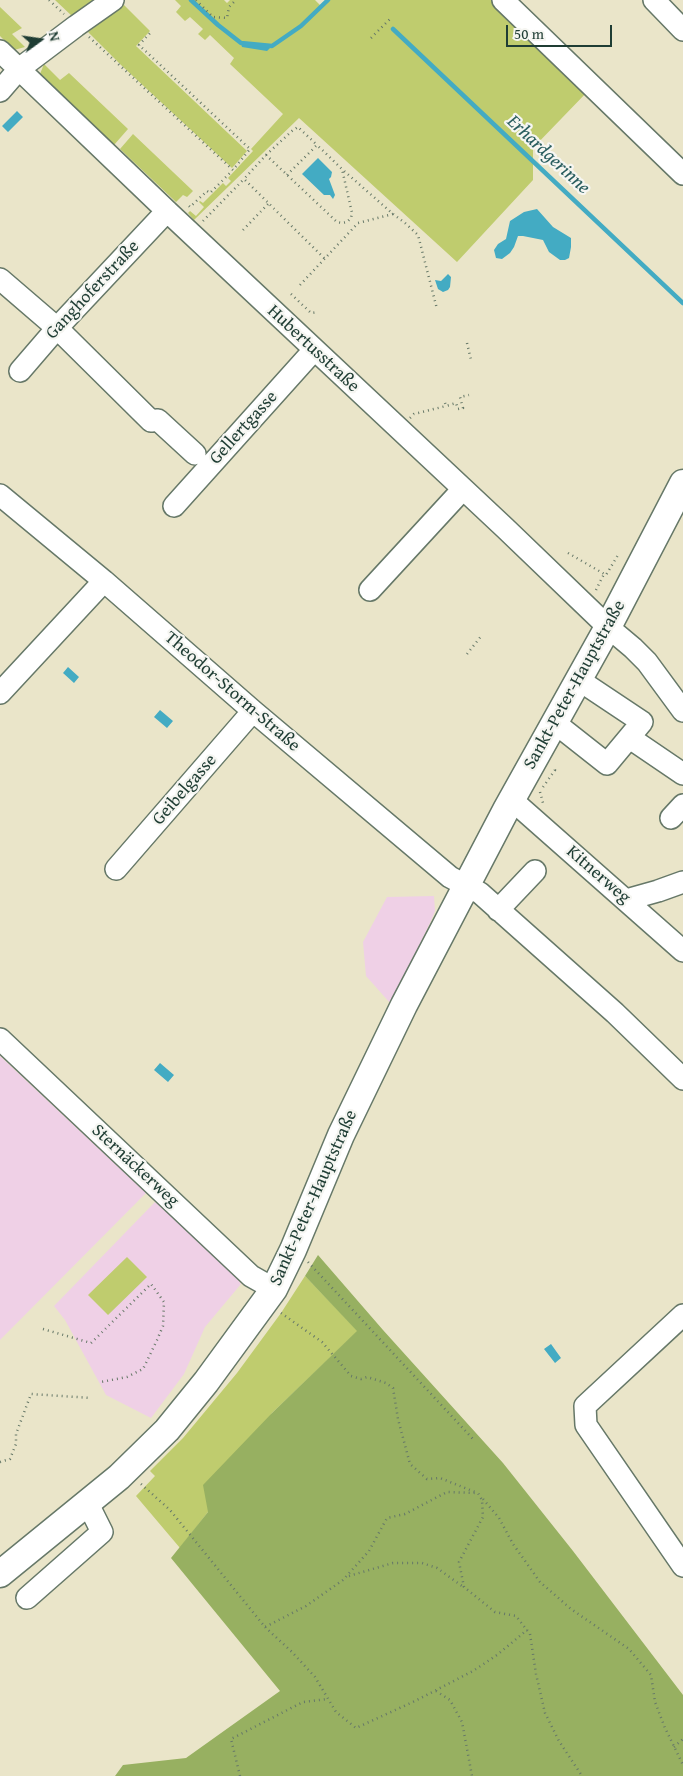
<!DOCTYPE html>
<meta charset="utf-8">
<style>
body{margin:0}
#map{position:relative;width:683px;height:1776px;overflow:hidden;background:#eae5c9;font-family:"Gentium Book Plus",serif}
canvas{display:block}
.north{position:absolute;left:15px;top:15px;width:50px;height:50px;-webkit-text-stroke:4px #f6f6f2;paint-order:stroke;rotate:76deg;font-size:14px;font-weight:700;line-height:20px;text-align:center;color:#1f3d34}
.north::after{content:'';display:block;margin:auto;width:18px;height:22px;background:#1f3d34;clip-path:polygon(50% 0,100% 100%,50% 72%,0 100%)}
.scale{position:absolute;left:506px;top:25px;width:106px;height:22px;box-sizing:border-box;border:2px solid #1f3d34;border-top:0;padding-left:6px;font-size:15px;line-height:18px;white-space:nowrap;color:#1f3d34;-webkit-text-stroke:4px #f6f6f2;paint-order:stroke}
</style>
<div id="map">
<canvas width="683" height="1776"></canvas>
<div class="north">N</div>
<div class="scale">50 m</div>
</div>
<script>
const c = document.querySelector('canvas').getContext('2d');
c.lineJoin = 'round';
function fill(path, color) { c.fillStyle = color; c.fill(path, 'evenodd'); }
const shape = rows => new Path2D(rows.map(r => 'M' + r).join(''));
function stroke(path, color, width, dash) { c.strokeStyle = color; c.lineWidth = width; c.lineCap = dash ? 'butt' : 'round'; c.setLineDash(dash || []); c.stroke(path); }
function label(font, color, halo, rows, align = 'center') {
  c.font = font + ' "Gentium Book Plus",serif'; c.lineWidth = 4.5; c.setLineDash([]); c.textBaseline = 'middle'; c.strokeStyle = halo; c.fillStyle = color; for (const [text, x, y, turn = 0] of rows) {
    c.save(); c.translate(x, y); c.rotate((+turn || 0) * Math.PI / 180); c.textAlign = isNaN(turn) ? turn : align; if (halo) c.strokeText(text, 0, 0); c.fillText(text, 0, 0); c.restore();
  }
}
const built = shape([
 [434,896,435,911,430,923,391,1004,366,976,363,942,387,897],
 [0,1056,146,1193,0,1340],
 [155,1202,231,1270,241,1284,205,1327,184,1374,151,1418,106,1395,65,1320,54,1306]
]);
const green = shape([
 [55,0,97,0,73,17],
 [175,0,224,0,227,3,230,0,315,0,322,7,330,0,495,0,589,90,533,148,533,180,457,262,299,118,194,220,188,213,190,211,196,216,204,207,199,202,200,201,203,203,223,183,226,186,231,181,228,178,253,151,251,149,283,114,230,64,234,58,210,35,205,40,198,34,203,29,190,17,185,21,176,12,181,6],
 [124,5,150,31,136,46,247,151,232,168,121,65,88,32],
 [0,7,22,28,12,34,25,47,14,50,0,36],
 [44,64,60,80,69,73,128,129,114,145,40,74],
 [133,134,193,191,187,197,183,195,176,202,120,149],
 [127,1257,147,1277,108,1315,88,1295],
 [305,1276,358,1331,272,1413,208,1512,180,1548,136,1496,155,1476,150,1471,183,1438,237,1373,281,1313]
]);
const forest = shape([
 [318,1255,383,1330,503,1463,573,1551,683,1695,683,1776,115,1776,123,1765,186,1758,280,1691,171,1558,208,1512,203,1485,272,1413,357,1331,305,1276]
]);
const water = shape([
 [241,43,272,46,267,51,242,47],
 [17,111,23,117,8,132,2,126],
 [318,158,332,172,331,177,329,179,335,195,333,199,330,195,324,195,302,174],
 [537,209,553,227,571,238,571,247,569,258,565,260,560,260,549,252,543,240,523,236,518,236,514,247,510,253,502,259,496,258,494,250,498,244,506,239,510,221,524,212],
 [448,274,451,277,450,287,448,290,443,292,438,289,435,280,441,281],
 [68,667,79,677,74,683,63,673],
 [160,710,173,721,167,728,154,717],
 [160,1063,174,1075,168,1082,154,1070],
 [551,1344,561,1358,555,1363,544,1349]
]);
const stream = shape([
 [191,0,218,25,241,43,272,46,301,26,328,0],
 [393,29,683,303]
]);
const path = shape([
 [49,0,64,14],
 [196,0,213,17,227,18,229,7,236,0],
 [89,37,233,170,250,149,139,45,151,32],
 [371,38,392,17],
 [266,155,292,131,298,127,317,145],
 [287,175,317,145,342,169,352,213,351,218,347,222,342,223,337,222,266,155,244,179,325,259],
 [189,206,190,207,207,191,210,193,232,171],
 [393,214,405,223,418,235,437,309],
 [203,221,244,179],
 [243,230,269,203],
 [300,285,358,223,393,214,343,170],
 [291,294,311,313,318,312],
 [467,343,471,360],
 [445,403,446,406,456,403,458,409,463,408,460,397,469,395],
 [410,418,414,414,446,406],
 [568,553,606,575,618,555],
 [596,590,604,574],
 [467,654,482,635],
 [543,787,555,770,553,768],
 [540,792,543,803],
 [308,1262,473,1439],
 [281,1313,322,1342,351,1376,361,1379,367,1377,386,1383,393,1388,398,1419,410,1464,427,1479,440,1478,475,1492],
 [43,1329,91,1343,151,1284,164,1302,163,1326,157,1340,143,1369,127,1377,101,1382],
 [0,1462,10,1459,16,1444,16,1434,31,1394,91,1398],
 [141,1484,170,1510,265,1627,306,1606,343,1580,369,1551,387,1518,405,1514,447,1492,478,1493,482,1500,483,1517,459,1562,464,1587,495,1612,516,1616,530,1634,536,1674,545,1713,559,1741,582,1776],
 [483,1499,499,1518,513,1544,540,1582,571,1609,629,1649,651,1675,655,1702,665,1728,683,1765],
 [349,1576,393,1563,422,1563,437,1568,462,1586],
 [265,1627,292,1652,315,1677,336,1712,356,1728,415,1701,473,1671,497,1655,527,1630],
 [436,1691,450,1700,462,1722,472,1776],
 [674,1747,683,1739],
 [240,1776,231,1739,303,1702,328,1699]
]);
const minor = shape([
 [503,0,683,174],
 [654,0,683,30],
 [0,51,167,211,505,528,608,627,633,648,647,662,683,711],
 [0,91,19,69,76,26,113,0],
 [0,279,57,328,151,421,158,420,195,454],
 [20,371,57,328,167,211],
 [0,495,104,581,253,711,450,877,480,893,615,1013,683,1079],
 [174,506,314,350],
 [370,590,463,489],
 [0,693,104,581],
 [555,723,607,764,642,722,579,680],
 [630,738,683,774],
 [512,800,683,951],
 [671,818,683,805],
 [116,869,253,711],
 [626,900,658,891,683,882],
 [498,910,535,871],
 [0,1039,251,1276,274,1289],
 [683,1315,585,1406,586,1425,683,1566],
 [27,1598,102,1532,87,1502]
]);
const major = shape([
 [0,1574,119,1477,167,1430,206,1382,274,1289,293,1250,341,1135,404,1005,507,808,608,627,683,483]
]);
const streetNames = [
 ["Ganghoferstraße",93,290,-47],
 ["Hubertusstraße",313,349,43],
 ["Gellertgasse",244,428,-48],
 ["Sankt-Peter-Hauptstraße",575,685,-61],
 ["Theodor-Storm-Straße",232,692,41],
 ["Geibelgasse",185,790,-49],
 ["Kitnerweg",598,875,41],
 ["Sternäckerweg",135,1166,43],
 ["Sankt-Peter-Hauptstraße",314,1198,-66]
];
const waterNames = [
 ["Erhardgerinne",548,155,43]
];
fill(built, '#efd0e6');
fill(green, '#bfcc6e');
fill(forest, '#97b061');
fill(water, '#43abc3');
stroke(stream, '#43abc3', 4.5);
stroke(minor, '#667868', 24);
stroke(major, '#667868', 29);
stroke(path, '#667868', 2.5, [1, 4]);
stroke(minor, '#fff', 21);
stroke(major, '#fff', 26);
label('18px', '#1f3d34', '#f6f6f2', streetNames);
label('italic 19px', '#2a5e5f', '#f6f6f2', waterNames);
</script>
